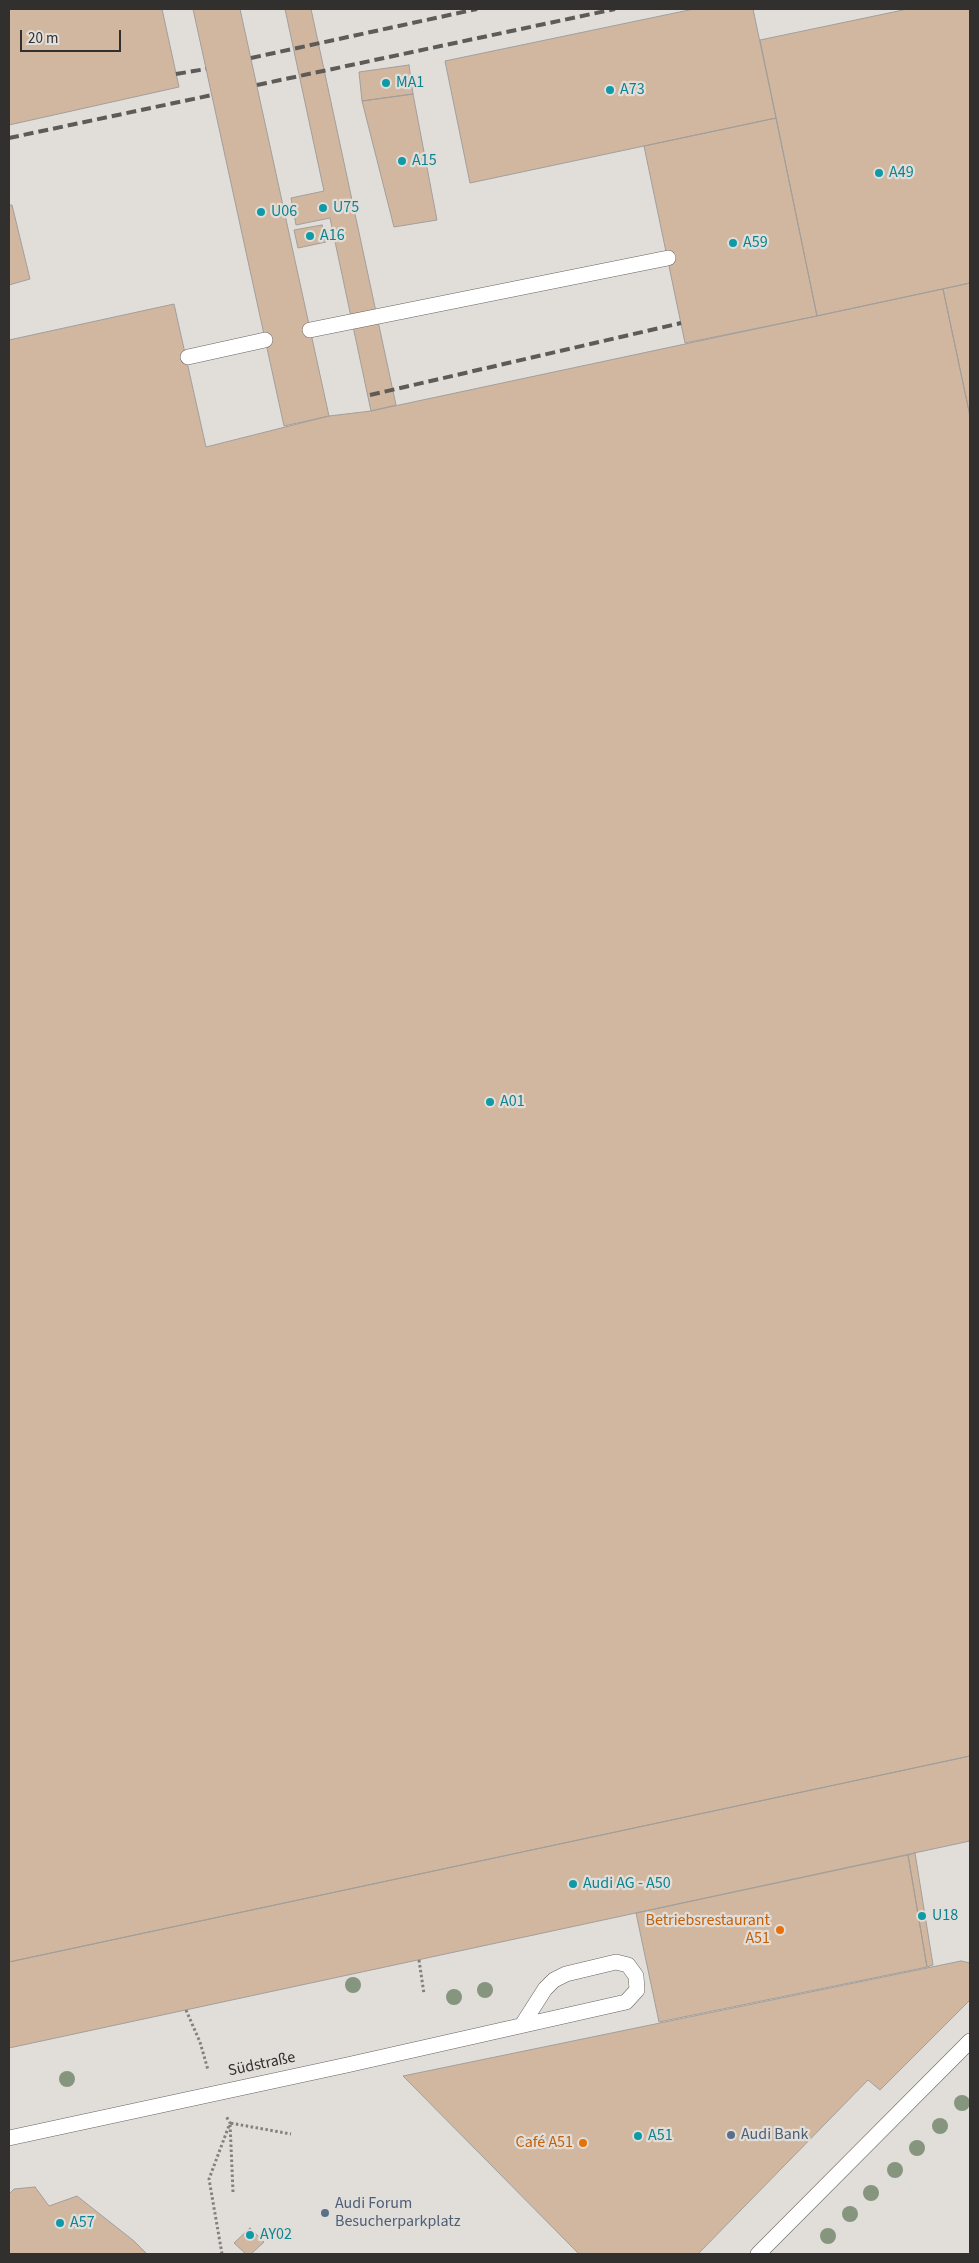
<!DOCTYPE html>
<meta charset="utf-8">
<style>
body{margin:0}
#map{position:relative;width:979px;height:2263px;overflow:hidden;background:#e1deda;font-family:"Source Sans 3",sans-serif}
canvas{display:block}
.frame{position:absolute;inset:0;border:10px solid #31302e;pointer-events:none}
.scale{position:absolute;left:20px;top:30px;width:101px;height:22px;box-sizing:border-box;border:2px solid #31302e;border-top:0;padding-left:6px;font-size:15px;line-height:18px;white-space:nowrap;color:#31302e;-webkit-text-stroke:4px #e1deda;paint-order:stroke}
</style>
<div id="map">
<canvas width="979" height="2263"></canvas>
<div class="frame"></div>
<div class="scale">20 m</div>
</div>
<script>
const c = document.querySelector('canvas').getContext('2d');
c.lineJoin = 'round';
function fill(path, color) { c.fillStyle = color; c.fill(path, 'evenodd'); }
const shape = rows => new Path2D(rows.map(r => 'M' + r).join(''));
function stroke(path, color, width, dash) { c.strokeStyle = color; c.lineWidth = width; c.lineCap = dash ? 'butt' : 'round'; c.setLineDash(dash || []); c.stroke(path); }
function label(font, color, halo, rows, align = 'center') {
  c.font = font + ' "Source Sans 3",sans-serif'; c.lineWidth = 4.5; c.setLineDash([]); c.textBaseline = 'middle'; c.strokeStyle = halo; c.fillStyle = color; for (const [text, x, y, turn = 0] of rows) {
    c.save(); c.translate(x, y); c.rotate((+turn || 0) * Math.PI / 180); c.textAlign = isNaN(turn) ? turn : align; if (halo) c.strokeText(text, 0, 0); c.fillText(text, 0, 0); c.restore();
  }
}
const building = shape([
 [9,9,162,9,179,87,9,125,9,9],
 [193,9,240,9,329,416,284,426,193,9],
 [285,9,311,9,396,405,371,411,330,218,296,225,291,198,324,191,285,9],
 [694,9,753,9,776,118,470,183,445,61,694,9],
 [908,9,970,9,970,283,817,316,760,40,908,9],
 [409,65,413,94,362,101,359,72,409,65],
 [413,94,437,220,394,227,362,101,413,94],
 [776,118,817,316,685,343,644,146,776,118],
 [9,205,12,205,30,279,9,285,9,205],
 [322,225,326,242,298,248,294,230,322,225],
 [970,283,970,416,943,289,970,283],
 [943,289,970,416,970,1756,9,1962,9,340,174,304,206,447,329,416,371,411,943,289],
 [970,1756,970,1841,9,2048,9,1962,970,1756],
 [915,1853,933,1965,927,1967,908,1855,915,1853],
 [908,1855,927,1967,659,2022,636,1913,908,1855],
 [961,1961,970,1963,970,2000,880,2090,868,2080,698,2254,579,2254,403,2076,961,1961],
 [35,2187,49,2206,77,2196,134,2241,147,2254,9,2254,9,2194,14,2189,35,2187],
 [250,2228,264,2242,251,2254,246,2254,234,2243,250,2228]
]);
const path = shape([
 [419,1960,424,1994],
 [186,2010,200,2042,208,2070],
 [233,2192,230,2123,291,2134],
 [222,2254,209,2179,230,2123,226,2116]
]);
const service = shape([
 [310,330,668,258],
 [188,357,265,340],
 [9,2138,347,2065,626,2002,637,1990,636,1976,628,1965,616,1962,566,1974,554,1980,545,1989,522,2025],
 [758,2254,970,2041]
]);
const rail = shape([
 [251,58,477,9],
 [176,74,206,69],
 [257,85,615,9],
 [9,138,212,95],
 [370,395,681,323]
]);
const trees = [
 [353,1985],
 [485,1990],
 [454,1997],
 [67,2079],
 [962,2103],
 [940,2126],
 [917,2148],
 [895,2170],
 [871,2193],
 [850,2214],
 [828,2236]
];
const markers = [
 [386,83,5,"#0f9aa8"],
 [610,90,5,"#0f9aa8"],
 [402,161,5,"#0f9aa8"],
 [879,173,5,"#0f9aa8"],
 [323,208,5,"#0f9aa8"],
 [261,212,5,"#0f9aa8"],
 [310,236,5,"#0f9aa8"],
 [733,243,5,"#0f9aa8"],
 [490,1102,5,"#0f9aa8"],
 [573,1884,5,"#0f9aa8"],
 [922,1916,5,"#0f9aa8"],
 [780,1930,5,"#e8710a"],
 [731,2135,5,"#5c6f8a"],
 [638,2136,5,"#0f9aa8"],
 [583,2143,5,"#e8710a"],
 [325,2213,5,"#5c6f8a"],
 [60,2223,5,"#0f9aa8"],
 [250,2235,5,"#0f9aa8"]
];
const cultureNames = [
 ["MA1",396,83],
 ["A73",620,90],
 ["A15",412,161],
 ["A49",889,173],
 ["U75",333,208],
 ["U06",271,212],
 ["A16",320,236],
 ["A59",743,243],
 ["A01",500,1102],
 ["Audi AG - A50",583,1884],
 ["U18",932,1916],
 ["A51",648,2136],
 ["A57",70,2223],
 ["AY02",260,2235]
];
const foodNames = [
 ["Betriebsrestaurant",770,1921],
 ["A51",770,1939],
 ["Café A51",573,2143]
];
const streetNames = [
 ["Südstraße",262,2065,-12]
];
const serviceNames = [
 ["Audi Bank",741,2135],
 ["Audi Forum",335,2204],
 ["Besucherparkplatz",335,2222]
];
fill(building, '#d1b79f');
stroke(building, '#a29e9b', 1);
stroke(service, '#676461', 16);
stroke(path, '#83817e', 3, [2.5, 2.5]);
stroke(service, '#fff', 15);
stroke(rail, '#5c5b58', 4, [10, 5]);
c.fillStyle = '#86957d';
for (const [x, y] of trees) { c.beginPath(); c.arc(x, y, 8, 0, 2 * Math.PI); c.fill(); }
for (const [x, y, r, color] of markers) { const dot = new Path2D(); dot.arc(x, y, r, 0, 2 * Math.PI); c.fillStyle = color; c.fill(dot); stroke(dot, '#e1deda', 2); }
label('16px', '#0d838f', '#e1deda', cultureNames, 'left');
label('16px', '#c56008', '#e1deda', foodNames, 'right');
label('16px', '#31302e', '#e1deda', streetNames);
label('16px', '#4e5e75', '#e1deda', serviceNames, 'left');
</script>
